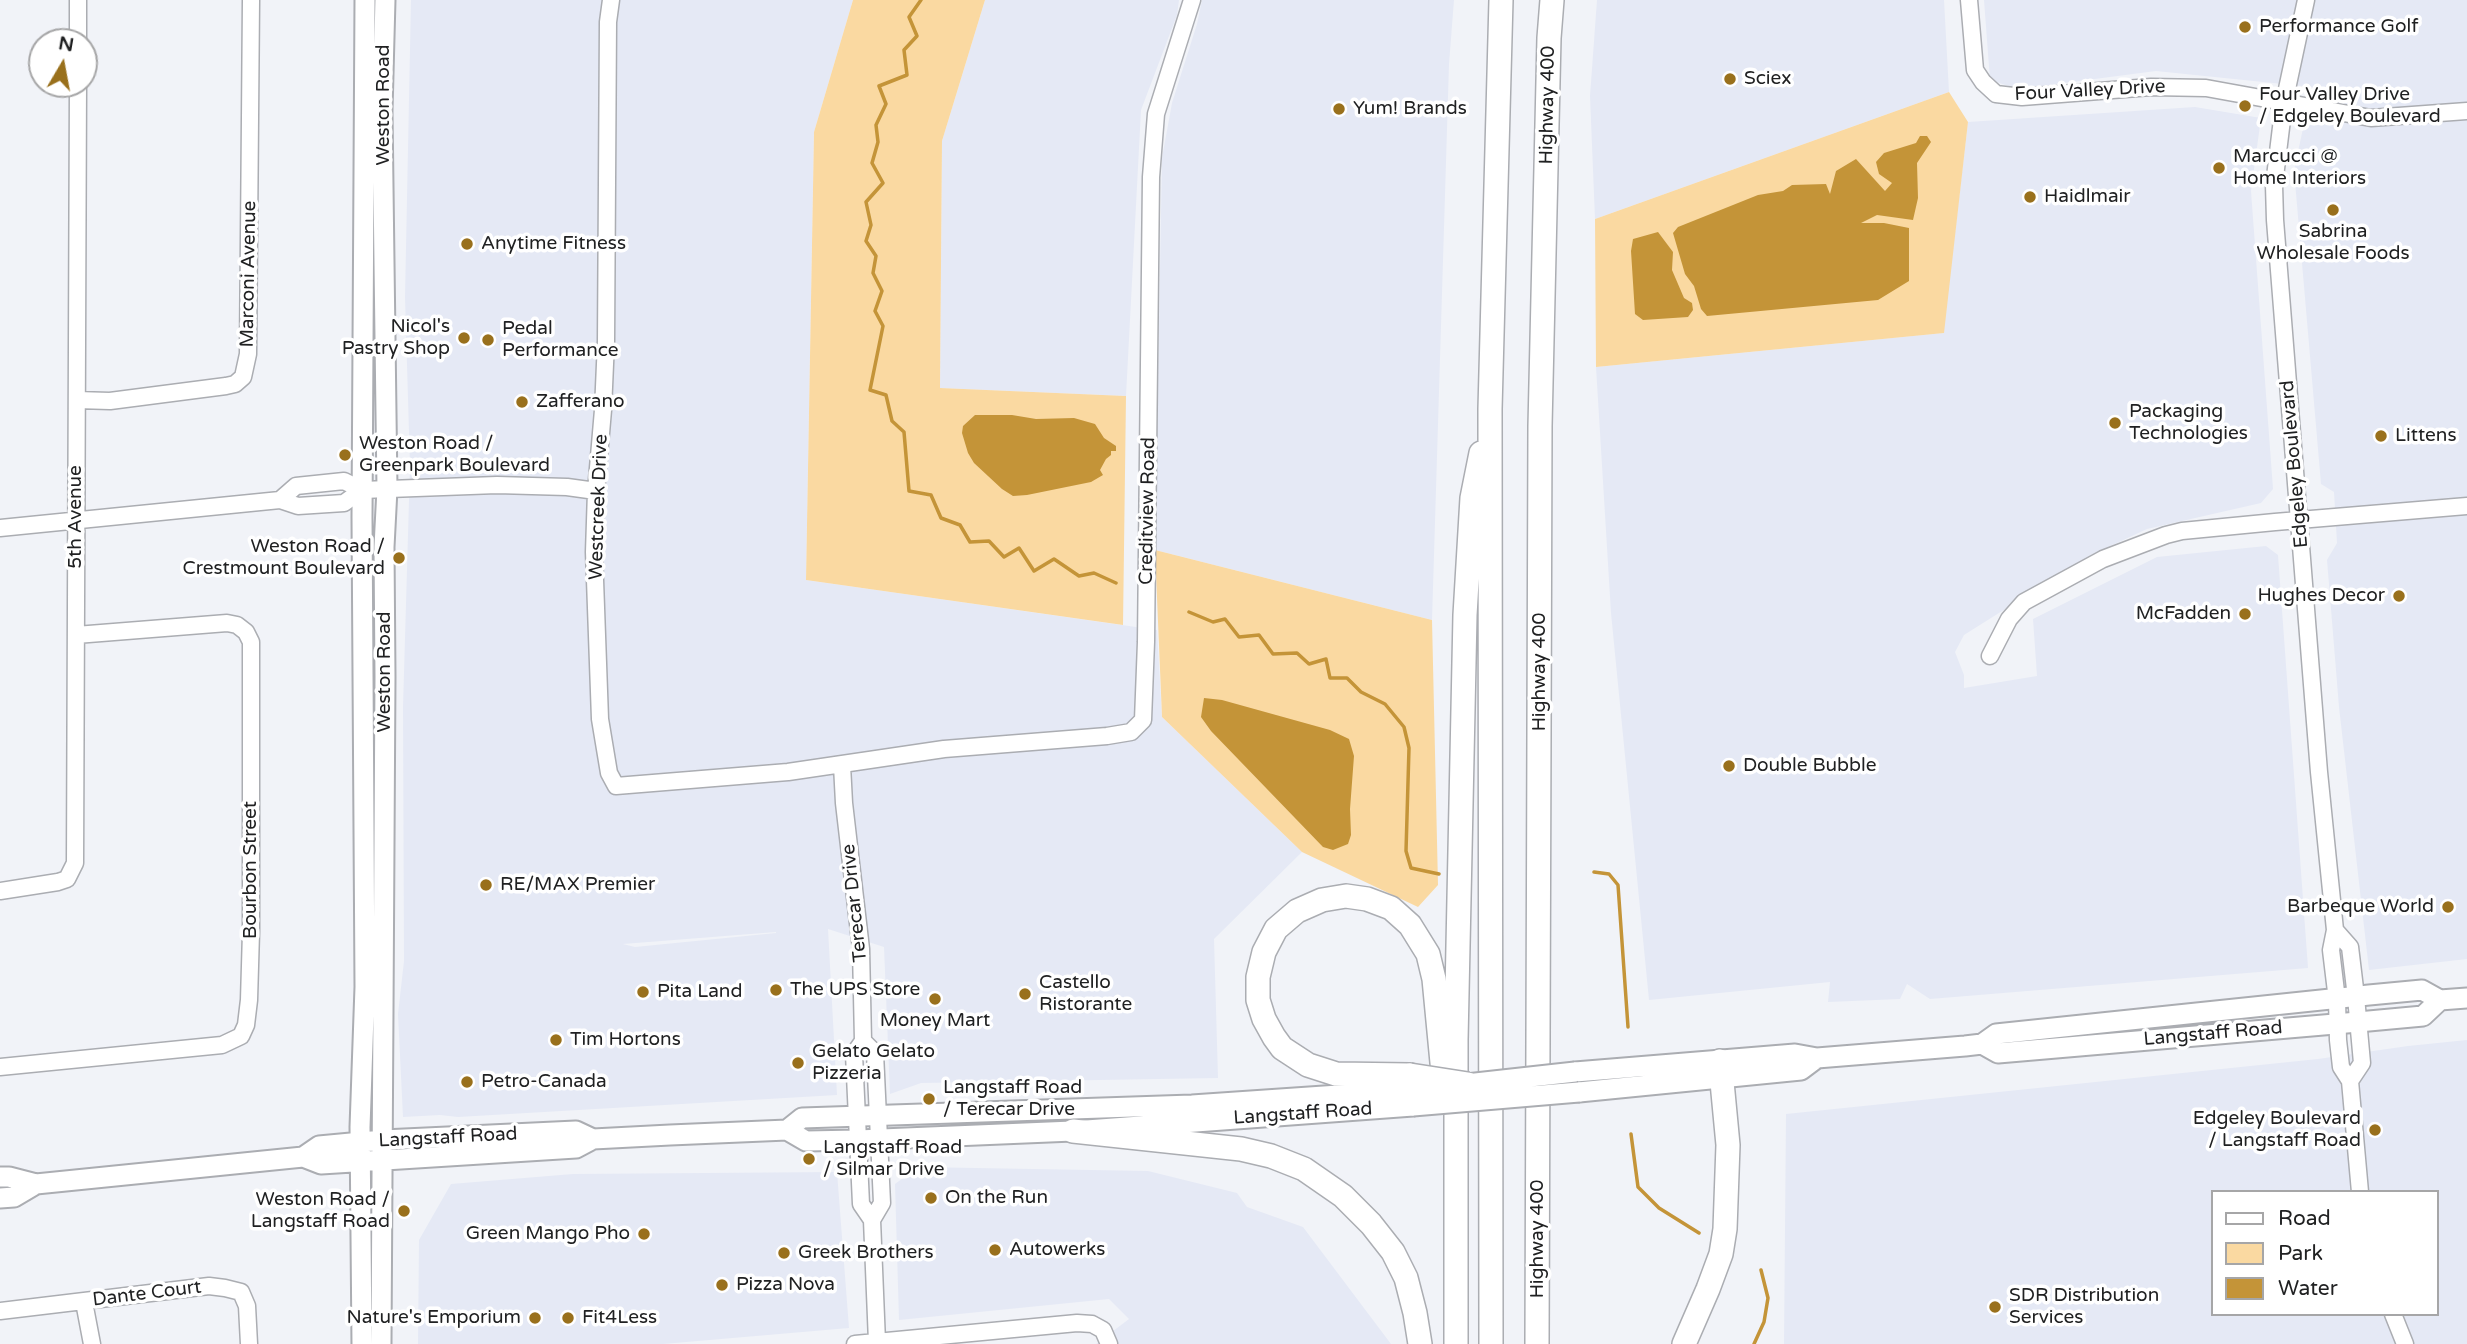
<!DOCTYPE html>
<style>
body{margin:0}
#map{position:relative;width:2467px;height:1344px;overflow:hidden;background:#f1f3f8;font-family:"Varela Round",sans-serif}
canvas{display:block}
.legend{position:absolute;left:2211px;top:1190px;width:228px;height:126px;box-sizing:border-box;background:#fff;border:2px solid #a6a6a7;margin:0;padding:9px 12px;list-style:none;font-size:21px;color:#202122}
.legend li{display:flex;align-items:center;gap:14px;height:35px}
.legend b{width:35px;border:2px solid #a6a6a7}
.north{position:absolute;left:28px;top:28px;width:70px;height:70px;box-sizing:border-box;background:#fff;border:2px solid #a6a6a7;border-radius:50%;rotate:10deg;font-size:19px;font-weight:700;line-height:28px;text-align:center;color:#202122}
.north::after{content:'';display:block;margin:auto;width:24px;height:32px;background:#99701c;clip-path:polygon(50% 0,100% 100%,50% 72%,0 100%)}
</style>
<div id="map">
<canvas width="2467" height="1344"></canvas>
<ul class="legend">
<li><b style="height:9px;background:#fff"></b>Road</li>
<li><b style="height:19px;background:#fad9a1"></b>Park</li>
<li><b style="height:19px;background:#c49438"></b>Water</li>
</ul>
<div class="north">N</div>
</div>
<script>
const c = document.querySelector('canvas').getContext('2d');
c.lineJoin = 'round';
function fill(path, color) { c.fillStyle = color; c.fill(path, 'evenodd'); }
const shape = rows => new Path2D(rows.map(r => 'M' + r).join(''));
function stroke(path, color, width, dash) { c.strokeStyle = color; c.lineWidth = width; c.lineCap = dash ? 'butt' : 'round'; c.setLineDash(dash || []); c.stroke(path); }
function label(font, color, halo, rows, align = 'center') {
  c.font = font + ' "Varela Round",sans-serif'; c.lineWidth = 7; c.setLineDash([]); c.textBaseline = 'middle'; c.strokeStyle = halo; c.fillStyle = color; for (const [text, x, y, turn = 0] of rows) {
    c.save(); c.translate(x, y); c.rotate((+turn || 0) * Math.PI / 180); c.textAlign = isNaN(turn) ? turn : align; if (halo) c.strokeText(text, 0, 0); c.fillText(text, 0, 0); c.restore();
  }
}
const built = shape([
 [411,0,853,0,814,132,806,580,1157,630,1162,717,1302,852,1214,939,1218,1078,921,1083,890,1094,884,947,828,929,837,1095,458,1117,440,1115,403,1117,398,1014,404,961,403,707,410,466,405,297],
 [776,933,635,947,623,944,776,932],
 [985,0,1179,0,1177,15,1141,110,1126,396,940,388,942,141],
 [1202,0,1454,0,1449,64,1432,620,1155,550,1162,158,1172,103,1197,24],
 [1597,0,1944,0,1949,92,1595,219,1590,96],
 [1984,0,2467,0,2467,959,2369,970,2339,707,2327,560,2337,543,2334,492,2321,484,2294,170,2312,87,2156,71,2018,89,1990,80],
 [2195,107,2261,118,2251,191,2273,489,2261,503,2147,529,2091,555,1964,635,1955,652,1964,675,1964,688,2037,676,2033,619,2157,557,2266,546,2278,555,2308,968,1930,999,1907,984,1900,999,1828,1002,1830,982,1649,1000,1611,613,1596,367,1943,333,1968,122],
 [2467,1040,2467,1344,1784,1344,1786,1114,2318,1059,2408,1046],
 [2213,1192,2437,1192,2437,1314,2213,1314],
 [918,1167,1148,1171,1237,1193,1247,1207,1303,1227,1391,1344,1096,1344,1129,1319,1109,1299,899,1320,895,1184],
 [837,1172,849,1328,663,1344,418,1344,419,1240,451,1184,573,1174]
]);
const green = shape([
 [853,0,985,0,942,141,940,388,1126,396,1123,625,806,580,814,132],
 [1949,92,1968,122,1944,333,1596,367,1595,219],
 [1155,550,1432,620,1438,885,1418,907,1302,852,1162,717]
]);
const water = shape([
 [1920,136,1927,136,1931,142,1917,163,1918,198,1913,220,1877,215,1861,223,1884,223,1909,228,1909,281,1878,300,1707,316,1701,309,1694,286,1685,274,1673,233,1678,227,1758,195,1783,191,1792,185,1826,184,1830,194,1836,171,1856,159,1885,191,1892,183,1879,174,1876,162,1884,153,1916,143],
 [1658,232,1673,252,1672,270,1684,298,1692,303,1693,310,1688,317,1643,320,1635,314,1631,251,1633,239],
 [975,415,1012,415,1036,419,1074,418,1095,424,1104,438,1116,446,1116,451,1111,451,1111,455,1106,459,1100,470,1103,475,1091,482,1027,495,1013,496,1002,489,974,463,968,453,962,433,963,426],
 [1204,698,1222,700,1330,730,1349,739,1354,756,1350,809,1351,835,1348,844,1333,850,1323,847,1211,731,1201,717]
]);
const stream = shape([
 [921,0,909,17,917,36,904,50,907,75,879,86,886,104,876,125,878,142,872,163,883,183,866,202,871,225,866,241,876,256,873,273,882,291,875,311,883,326,870,390,886,395,892,421,904,432,909,491,931,495,941,518,960,525,970,542,989,541,1004,557,1019,548,1034,571,1054,559,1079,576,1094,573,1116,583],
 [1189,612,1213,622,1225,619,1239,637,1259,635,1273,654,1297,653,1309,664,1326,659,1330,678,1347,678,1361,692,1385,704,1404,727,1409,748,1406,851,1411,868,1439,874],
 [1594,872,1609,874,1618,885,1628,1027],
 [1631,1134,1638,1187,1659,1208,1699,1233],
 [1754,1344,1764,1322,1768,1298,1761,1270]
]);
const minor = shape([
 [611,0,608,22,606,341,603,410,596,491,594,552,600,719,609,773,616,786,788,772,944,749,1107,736,1131,732,1143,720,1146,642,1151,177,1156,114,1192,0],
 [1969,0,1975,70,1983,82,1996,94,2022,97,2151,87,2206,88,2371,118,2467,111],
 [2306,0,2284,103,2274,185,2275,220,2319,772,2335,930,2331,950,2337,1000,2338,1040,2341,1067,2350,1081,2360,1192],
 [78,42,78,0],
 [77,400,110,401,226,386,235,384,243,377,248,354,251,0],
 [280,500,296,486,344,481,362,490,497,485,567,487,596,491],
 [0,528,280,500,298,506,344,503,362,490],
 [1990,656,2009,619,2024,602,2103,559,2166,535,2182,531,2275,522,2467,506],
 [842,765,844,803,861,949,863,1041,854,1054,861,1204,872,1220,877,1342],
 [0,891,58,882,67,879,75,863,78,84],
 [2335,930,2350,947,2356,997,2362,1063,2350,1081],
 [863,1041,875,1053,882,1203,872,1220],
 [0,1067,222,1045,241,1036,246,1025,249,1000,251,932,251,642,246,632,237,625,227,623,76,635],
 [84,1302,92,1344],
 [0,1311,209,1286,225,1288,241,1292,247,1306,249,1344],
 [2393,1314,2405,1344],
 [855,1344,1077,1323,1092,1324,1103,1330,1109,1344]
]);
const major = shape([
 [1982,1044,1998,1053,2358,1022,2423,1016,2440,1000],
 [1575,1072,1795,1054,1817,1058,1965,1046,1982,1044,1996,1034,2369,995,2422,990,2440,1000,2467,998],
 [1579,1092,1801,1070,1817,1058],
 [787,1130,802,1118,1192,1105,1412,1090],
 [303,1157,319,1146,383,1140,576,1131,593,1139],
 [0,1177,9,1177,36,1184,303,1157,321,1164,576,1148,593,1139,670,1135,787,1130,806,1141,858,1140,1073,1131,1413,1106],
 [0,1198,14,1197,36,1184],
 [362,1344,360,1127,365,987,362,517,365,0],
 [381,1344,385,677,384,547,387,489,382,111,385,0]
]);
const highway = shape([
 [1410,1075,1336,1074,1308,1065,1282,1048,1274,1037,1264,1019,1258,1000,1258,977,1264,952,1276,929,1297,911,1322,900,1346,896,1367,899,1391,908,1410,925,1428,954,1434,979,1443,1073],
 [1073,1131,1241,1149,1271,1156,1304,1169,1343,1196,1371,1224,1393,1252,1406,1278,1415,1313,1420,1344],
 [1456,1344,1456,1040,1465,615,1472,498,1481,453],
 [1491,1344,1490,409,1501,0],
 [1537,1344,1540,426,1549,38,1552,0],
 [1684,1344,1708,1289,1721,1254,1725,1229,1728,1145,1720,1061]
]);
const majorBridge = shape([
 [1412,1090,1575,1072],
 [1413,1106,1579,1092]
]);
const highwayBridge = shape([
 [1410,1075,1468,1084]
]);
const markers = [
 [2245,27,7,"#99701c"],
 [1730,79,7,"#99701c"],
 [2245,106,7,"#99701c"],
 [1339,109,7,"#99701c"],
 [2219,168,7,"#99701c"],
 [2030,197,7,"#99701c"],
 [2333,210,7,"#99701c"],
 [467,244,7,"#99701c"],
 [464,338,7,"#99701c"],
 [488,340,7,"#99701c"],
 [522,402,7,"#99701c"],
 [2115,423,7,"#99701c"],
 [2381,436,7,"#99701c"],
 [345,455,7,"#99701c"],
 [399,558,7,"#99701c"],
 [2399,596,7,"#99701c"],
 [2245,614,7,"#99701c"],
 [1729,766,7,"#99701c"],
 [486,885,7,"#99701c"],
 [2448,907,7,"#99701c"],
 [776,990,7,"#99701c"],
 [643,992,7,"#99701c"],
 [1025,994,7,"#99701c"],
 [935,999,7,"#99701c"],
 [556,1040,7,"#99701c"],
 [798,1063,7,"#99701c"],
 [467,1082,7,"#99701c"],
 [929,1099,7,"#99701c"],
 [2375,1130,7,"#99701c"],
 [809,1159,7,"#99701c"],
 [931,1198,7,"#99701c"],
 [404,1211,7,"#99701c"],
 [644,1234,7,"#99701c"],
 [995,1250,7,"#99701c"],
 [784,1253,7,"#99701c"],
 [722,1285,7,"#99701c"],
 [1995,1307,7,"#99701c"],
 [535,1318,7,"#99701c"],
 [568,1318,7,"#99701c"]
];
const poiNames = [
 ["Performance Golf",2259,27],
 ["Sciex",1744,79],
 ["Four Valley Drive",2259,95],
 ["/ Edgeley Boulevard",2259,117],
 ["Yum! Brands",1353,109],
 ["Marcucci @",2233,157],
 ["Home Interiors",2233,179],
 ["Haidlmair",2044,197],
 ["Sabrina",2333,232,"center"],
 ["Wholesale Foods",2333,254,"center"],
 ["Anytime Fitness",481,244],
 ["Nicol's",450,327,"right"],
 ["Pastry Shop",450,349,"right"],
 ["Pedal",502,329],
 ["Performance",502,351],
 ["Zafferano",536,402],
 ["Packaging",2129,412],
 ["Technologies",2129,434],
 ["Littens",2395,436],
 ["Weston Road /",359,444],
 ["Greenpark Boulevard",359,466],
 ["Weston Road /",385,547,"right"],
 ["Crestmount Boulevard",385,569,"right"],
 ["Hughes Decor",2385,596,"right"],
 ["McFadden",2231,614,"right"],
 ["Double Bubble",1743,766],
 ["RE/MAX Premier",500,885],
 ["Barbeque World",2434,907,"right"],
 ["Castello",1039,983],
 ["Ristorante",1039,1005],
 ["The UPS Store",790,990],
 ["Pita Land",657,992],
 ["Money Mart",935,1021,"center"],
 ["Tim Hortons",570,1040],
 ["Gelato Gelato",812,1052],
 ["Pizzeria",812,1074],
 ["Petro-Canada",481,1082],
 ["Langstaff Road",943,1088],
 ["/ Terecar Drive",943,1110],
 ["Edgeley Boulevard",2361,1119,"right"],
 ["/ Langstaff Road",2361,1141,"right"],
 ["Langstaff Road",823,1148],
 ["/ Silmar Drive",823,1170],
 ["On the Run",945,1198],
 ["Weston Road /",390,1200,"right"],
 ["Langstaff Road",390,1222,"right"],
 ["Green Mango Pho",630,1234,"right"],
 ["Autowerks",1009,1250],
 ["Greek Brothers",798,1253],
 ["Pizza Nova",736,1285],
 ["SDR Distribution",2009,1296],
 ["Services",2009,1318],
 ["Nature's Emporium",521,1318,"right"],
 ["Fit4Less",582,1318]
];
const streetNames = [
 ["Four Valley Drive",2090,91,-3],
 ["Weston Road",384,105,-90],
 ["Highway 400",1548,105,-89],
 ["Marconi Avenue",249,274,-89],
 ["Edgeley Boulevard",2295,464,-95],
 ["Westcreek Drive",599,507,-88],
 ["Creditview Road",1148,511,-89],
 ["5th Avenue",76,517,-90],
 ["Weston Road",385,672,-90],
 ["Highway 400",1540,672,-90],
 ["Bourbon Street",251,870,-90],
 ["Terecar Drive",855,903,-96],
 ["Langstaff Road",2213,1034,-5],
 ["Langstaff Road",1303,1114,-4],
 ["Langstaff Road",448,1138,-3],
 ["Highway 400",1538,1239,-90],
 ["Dante Court",147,1294,-7]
];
fill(built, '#e5e9f5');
fill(green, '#fad9a1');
fill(water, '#c49438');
stroke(stream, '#c49438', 3.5);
stroke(minor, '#abadb2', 19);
stroke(major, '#abadb2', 23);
stroke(highway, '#abadb2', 26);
stroke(minor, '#fff', 16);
stroke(major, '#fff', 19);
stroke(highway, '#fff', 23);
stroke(majorBridge, '#abadb2', 23, []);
stroke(highwayBridge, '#abadb2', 26, []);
stroke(majorBridge, '#fff', 19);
stroke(highwayBridge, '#fff', 23);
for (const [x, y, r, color] of markers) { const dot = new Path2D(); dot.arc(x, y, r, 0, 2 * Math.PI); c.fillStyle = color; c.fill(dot); stroke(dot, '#fff', 2.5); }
label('19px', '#202122', '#fff', poiNames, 'left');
label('19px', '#202122', '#fff', streetNames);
</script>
